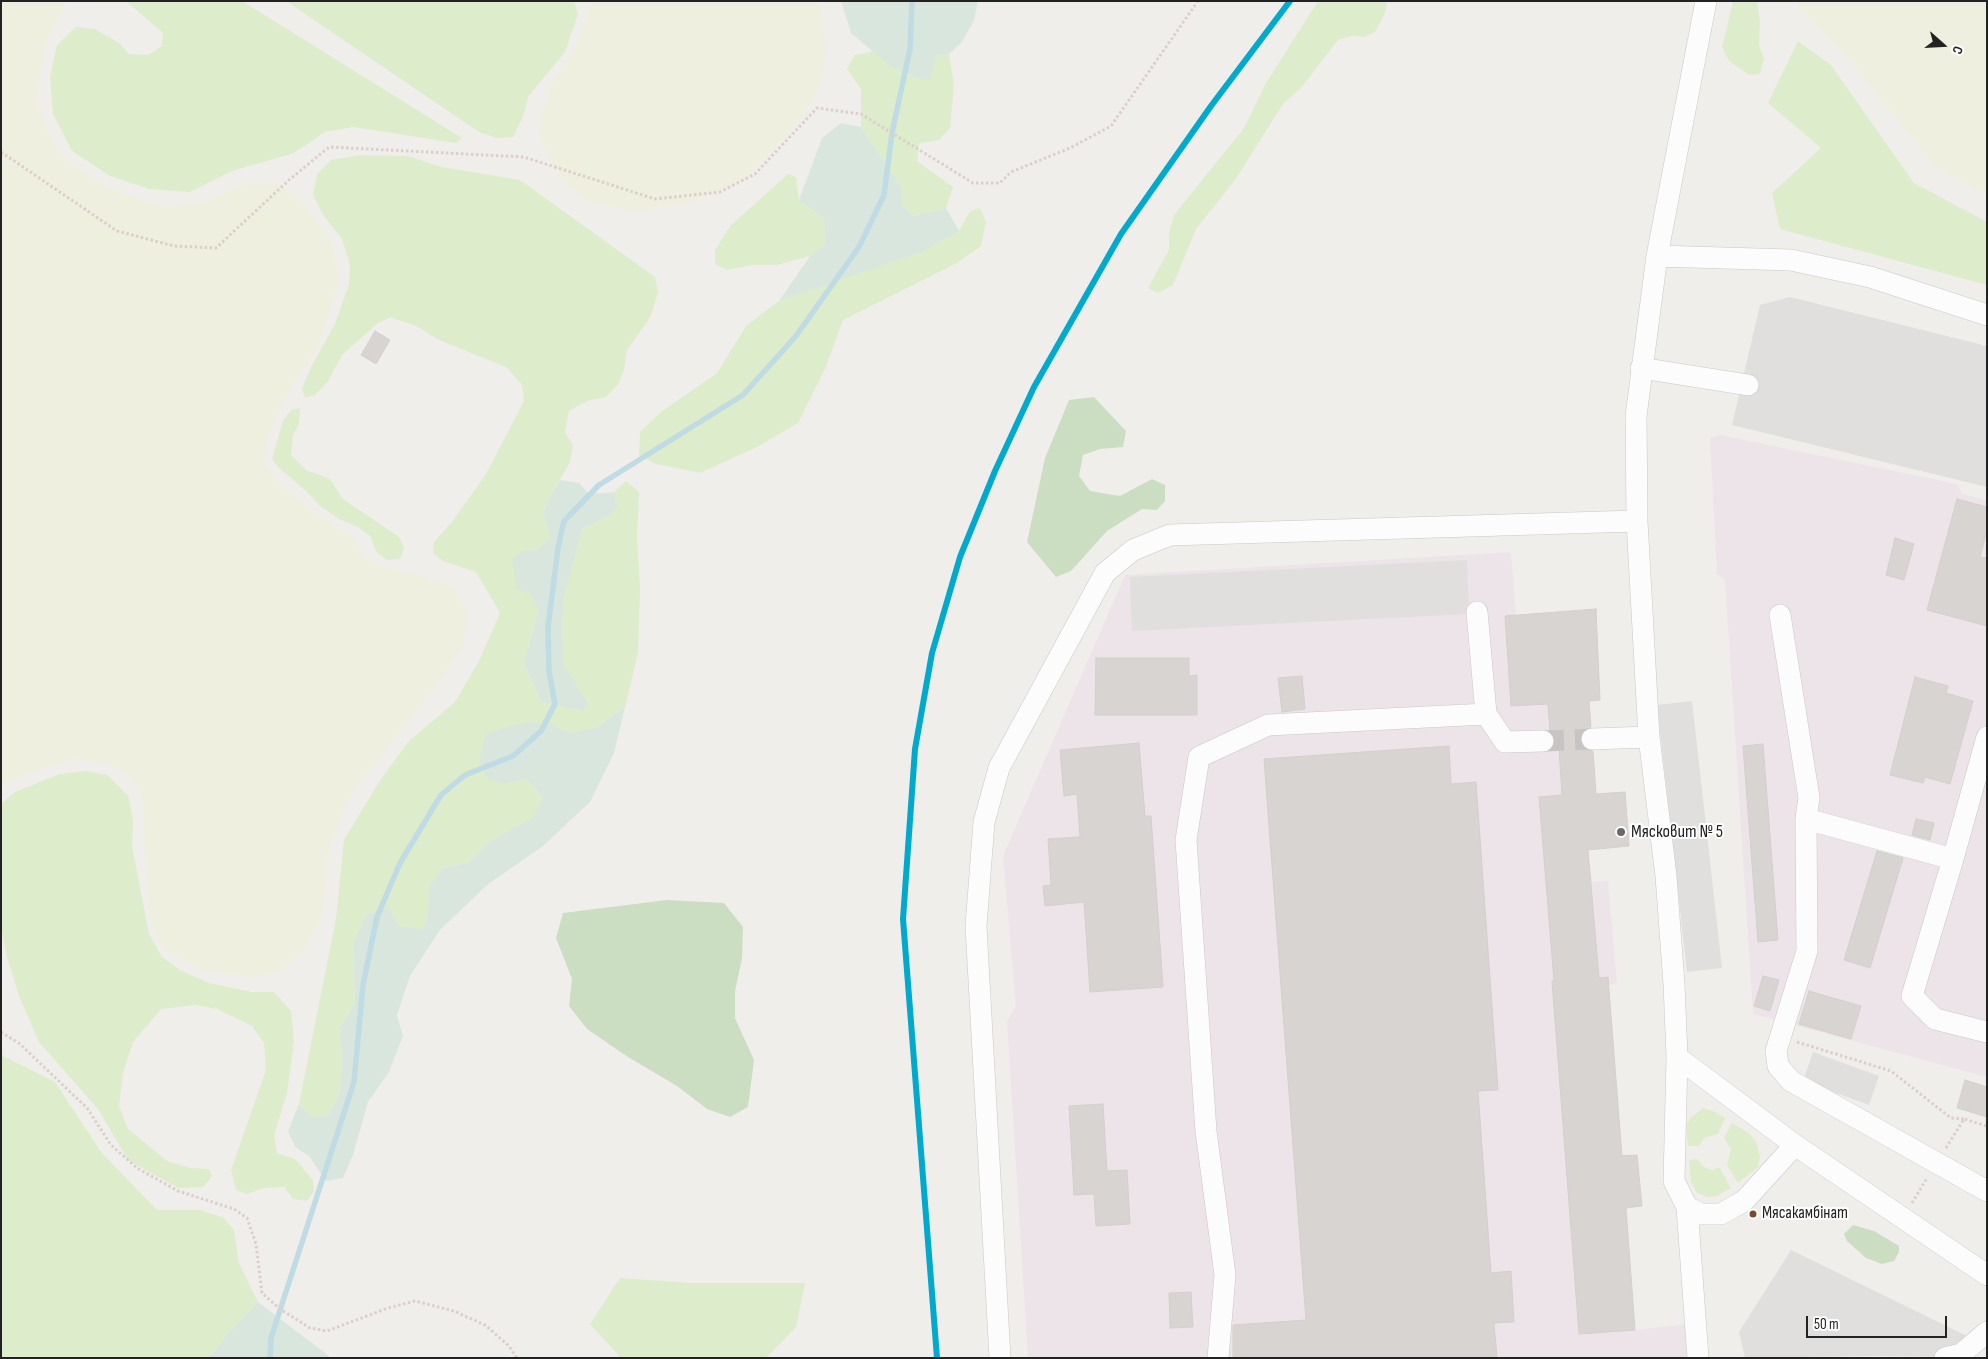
<!DOCTYPE html>
<meta charset="utf-8">
<style>
body{margin:0}
#map{position:relative;width:1988px;height:1359px;overflow:hidden;background:#f0eeeb;font-family:"Sofia Sans Condensed",sans-serif}
canvas{display:block}
.frame{position:absolute;inset:0;border:2px solid #222;pointer-events:none}
.north{position:absolute;left:1918px;top:20px;width:50px;height:50px;-webkit-text-stroke:4px #fff;paint-order:stroke;rotate:109deg;font-size:14px;font-weight:700;line-height:20px;text-align:center;color:#222}
.north::after{content:'';display:block;margin:auto;width:18px;height:22px;background:#222;clip-path:polygon(50% 0,100% 100%,50% 72%,0 100%)}
.scale{position:absolute;left:1806px;top:1316px;width:141px;height:22px;box-sizing:border-box;border:2px solid #222;border-top:0;padding-left:6px;font-size:15px;line-height:18px;white-space:nowrap;color:#222;-webkit-text-stroke:4px #fff;paint-order:stroke}
</style>
<div id="map">
<canvas width="1988" height="1359"></canvas>
<div class="frame"></div>
<div class="north">С</div>
<div class="scale">50 m</div>
</div>
<script>
const c = document.querySelector('canvas').getContext('2d');
c.lineJoin = 'round';
function fill(path, color) { c.fillStyle = color; c.fill(path, 'evenodd'); }
const shape = rows => new Path2D(rows.map(r => 'M' + r).join(''));
function stroke(path, color, width, dash) { c.strokeStyle = color; c.lineWidth = width; c.lineCap = dash ? 'butt' : 'round'; c.setLineDash(dash || []); c.stroke(path); }
function label(font, color, halo, rows, align = 'center') {
  c.font = font + ' "Sofia Sans Condensed",sans-serif'; c.lineWidth = 4; c.setLineDash([]); c.textBaseline = 'middle'; c.strokeStyle = halo; c.fillStyle = color; for (const [text, x, y, turn = 0] of rows) {
    c.save(); c.translate(x, y); c.rotate((+turn || 0) * Math.PI / 180); c.textAlign = isNaN(turn) ? turn : align; if (halo) c.strokeText(text, 0, 0); c.fillText(text, 0, 0); c.restore();
  }
}
const industrial = shape([
 [1720,435,1957,484,1962,494,1987,500,1987,1077,1753,1014,1725,580,1717,574,1710,438],
 [1511,552,1516,615,1596,609,1600,700,1589,701,1595,787,1597,794,1625,792,1629,846,1588,849,1592,882,1608,881,1617,983,1609,985,1622,1155,1637,1155,1642,1206,1626,1208,1635,1330,1688,1324,1691,1358,1028,1358,1007,1021,1016,1006,1003,856,1125,575]
]);
const farmland = shape([
 [1,1,67,1,44,48,36,99,44,126,63,158,101,184,144,201,170,208,207,201,248,183,279,183,299,199,330,239,339,278,329,313,317,347,287,394,268,437,264,464,277,483,339,530,355,537,363,557,383,568,409,572,453,587,467,613,463,646,443,676,348,799,328,852,322,915,305,949,281,971,249,977,200,969,164,949,151,922,144,849,144,803,134,780,113,765,77,758,5,782,1,786],
 [593,1,820,1,826,53,821,85,792,130,744,180,694,201,639,212,588,202,558,177,538,132,550,87,576,47],
 [1796,1,1987,1,1987,195,1933,165,1843,52,1800,11]
]);
const grass = shape([
 [126,1,242,1,462,138,456,143,353,127,325,132,294,153,232,171,190,192,149,189,110,176,72,151,53,114,50,77,57,45,76,27,95,29,119,43,129,54,148,55,162,46,163,33],
 [286,1,574,1,578,14,565,52,528,97,523,117,513,137,497,138,479,132],
 [1318,1,1387,1,1385,13,1375,32,1364,37,1352,36,1338,40,1301,88,1283,104,1235,180,1196,229,1173,285,1158,293,1148,288,1169,250,1169,233,1174,215,1244,128,1266,83],
 [1733,1,1757,1,1760,21,1759,45,1764,58,1760,74,1749,75,1729,61,1722,47],
 [1798,41,1831,65,1914,183,1987,222,1987,285,1780,229,1772,193,1821,148,1768,103],
 [875,51,890,66,919,79,936,55,949,54,954,85,950,128,939,140,919,143,917,161,953,187,946,208,913,216,902,205,902,188,861,127,861,89,847,69,855,55],
 [360,155,408,156,442,167,520,180,655,277,658,292,651,316,627,350,624,370,618,384,606,397,587,401,569,411,565,432,573,446,570,462,552,493,543,513,551,537,538,549,522,552,538,610,524,664,542,703,583,711,573,682,564,665,562,623,564,597,575,552,582,529,611,515,618,506,614,492,626,481,639,492,637,536,640,589,638,653,625,707,597,727,571,733,552,725,504,784,526,779,543,797,534,818,489,842,469,862,444,868,430,884,426,924,422,929,398,926,353,944,355,1003,339,1028,342,1057,340,1092,329,1116,311,1118,299,1104,336,919,344,840,379,782,409,741,455,702,479,661,500,613,476,572,443,561,433,553,434,542,452,522,486,474,524,401,522,385,506,367,439,340,416,326,390,317,377,324,342,355,328,381,315,395,305,398,302,389,310,369,335,324,349,284,350,265,342,239,323,215,313,195,317,174,331,160],
 [788,174,796,177,799,200,824,219,825,244,810,256,777,265,752,265,727,270,715,264,715,250,730,226],
 [980,208,986,222,981,246,957,263,843,320,825,369,798,423,757,447,700,473,656,464,639,455,640,432,661,412,717,373,746,326,779,301,959,231,970,211],
 [300,408,299,424,293,435,291,455,306,470,330,479,343,499,399,537,404,547,400,559,387,560,377,553,370,536,358,527,339,519,320,506,305,490,277,466,272,459,283,421,291,410],
 [86,771,107,775,128,795,133,820,132,846,149,934,162,957,180,970,209,983,252,992,274,992,291,1011,294,1041,287,1093,274,1136,277,1153,295,1159,313,1180,314,1191,307,1201,293,1199,284,1187,264,1188,247,1194,236,1190,231,1170,266,1070,264,1043,252,1026,217,1009,195,1005,161,1009,133,1042,123,1073,119,1106,128,1129,167,1161,190,1168,209,1169,212,1176,203,1187,178,1188,128,1160,98,1109,39,1042,19,996,7,957,1,928,1,804,15,792,60,774],
 [1,1055,55,1082,101,1152,157,1210,201,1210,224,1218,234,1230,239,1263,258,1302,229,1332,209,1358,1,1358],
 [1703,1108,1713,1111,1725,1118,1718,1134,1704,1138,1699,1146,1688,1146,1686,1126,1690,1118],
 [1732,1123,1749,1133,1757,1144,1760,1157,1758,1167,1738,1183,1727,1165,1731,1149,1724,1138],
 [1697,1159,1704,1167,1712,1170,1719,1167,1731,1188,1717,1196,1707,1197,1697,1193,1691,1182,1689,1160],
 [620,1278,689,1283,805,1283,796,1327,766,1358,621,1358,590,1324]
]);
const forest = shape([
 [1094,397,1126,431,1123,447,1100,449,1083,455,1079,476,1090,491,1120,496,1152,479,1165,485,1165,501,1157,510,1142,509,1107,531,1071,571,1056,577,1027,542,1045,458,1069,400],
 [667,900,724,903,743,927,742,958,735,991,735,1018,754,1060,748,1107,730,1117,707,1109,677,1086,628,1057,587,1029,569,1006,572,979,556,938,563,913],
 [1853,1225,1874,1231,1899,1246,1899,1252,1894,1261,1882,1264,1866,1258,1847,1241,1844,1234]
]);
const wetland = shape([
 [841,1,978,1,974,21,961,43,949,54,936,55,929,80,919,79,890,66,851,33],
 [841,123,861,127,902,188,902,205,913,216,946,208,959,231,921,252,779,301,810,256,825,244,824,219,799,200,822,138],
 [560,480,579,483,589,494,614,492,618,506,611,515,582,529,564,597,562,623,564,665,588,704,583,711,542,703,524,664,538,610,532,595,517,589,512,559,522,551,538,549,551,537,543,513,552,493],
 [625,707,614,753,590,802,543,846,487,885,440,930,410,976,397,1015,403,1036,389,1072,368,1102,353,1155,343,1178,326,1181,309,1156,295,1147,288,1131,299,1104,311,1117,329,1116,340,1092,342,1057,339,1028,355,1003,353,944,366,915,389,907,398,926,422,929,426,924,430,884,444,868,469,862,489,842,534,817,543,797,526,779,504,784,487,779,480,760,485,735,509,726,532,722,552,725,571,733,597,727],
 [258,1302,329,1356,329,1358,209,1358,229,1332]
]);
const parking = shape([
 [1790,297,1987,346,1987,487,1732,425,1760,305],
 [1467,560,1469,614,1132,631,1130,577],
 [1692,701,1722,968,1687,972,1657,705],
 [1813,1052,1879,1076,1869,1105,1803,1081],
 [1791,1250,1971,1338,1963,1357,1872,1356,1745,1358,1739,1332]
]);
const stream = shape([
 [270,1358,271,1338,354,1082,363,985,377,917,400,863,441,795,465,775,513,756,541,731,555,704,549,671,548,627,558,548,564,521,599,485,743,395,796,336,859,247,884,195,892,133,910,49,912,1]
]);
const building = shape([
 [375,331,390,340,376,364,361,355,375,331],
 [1957,499,1987,507,1987,531,1980,557,1987,558,1987,626,1927,610,1957,499],
 [1895,538,1914,544,1904,580,1886,575,1895,538],
 [1596,609,1600,700,1589,701,1591,727,1581,733,1580,740,1586,750,1593,751,1596,794,1625,792,1629,846,1588,850,1599,978,1608,977,1622,1156,1637,1155,1642,1206,1626,1208,1635,1330,1579,1334,1552,981,1554,981,1539,797,1562,795,1559,749,1552,749,1555,740,1550,731,1548,704,1511,706,1505,616,1596,609],
 [1096,658,1189,658,1189,676,1197,675,1197,715,1095,715,1096,658],
 [1302,676,1305,709,1282,712,1278,678,1302,676],
 [1915,677,1948,686,1946,693,1973,701,1950,784,1925,777,1923,783,1890,775,1915,677],
 [1139,743,1145,816,1151,816,1163,987,1090,992,1084,902,1045,906,1043,886,1051,885,1048,839,1080,837,1077,794,1064,796,1060,750,1139,743],
 [1763,744,1778,940,1758,942,1743,746,1763,744],
 [1449,746,1451,784,1476,782,1498,1090,1478,1091,1491,1273,1511,1271,1514,1322,1494,1323,1497,1358,1233,1358,1233,1325,1306,1320,1264,759,1449,746],
 [1916,819,1934,823,1930,840,1912,835,1916,819],
 [1877,851,1903,858,1870,968,1844,960,1877,851],
 [1763,976,1779,980,1770,1011,1754,1006,1763,976],
 [1809,991,1861,1006,1851,1039,1799,1024,1809,991],
 [1965,1080,1987,1087,1987,1117,1957,1108,1965,1080],
 [1103,1104,1107,1171,1127,1170,1130,1224,1096,1226,1094,1194,1074,1195,1069,1106,1103,1104],
 [1191,1292,1193,1327,1170,1328,1169,1293,1191,1292]
]);
const minorTunnel = shape([
 [1543,741,1592,739]
]);
const path = shape([
 [1,152,117,231,174,246,216,248,289,180,329,147,524,157,655,199,720,192,755,174,817,108,861,114,973,183,1000,183,1011,172,1070,148,1111,126,1198,1],
 [1,1032,20,1044,87,1108,111,1145,137,1168,178,1191,234,1209,247,1218,256,1244,262,1293,280,1309,310,1328,327,1331,388,1308,415,1301,454,1311,485,1325,509,1346,517,1358],
 [1797,1042,1891,1071,1951,1118,1964,1119],
 [1946,1148,1964,1119,1987,1126],
 [1912,1203,1927,1178]
]);
const minor = shape([
 [1706,1,1657,256,1636,416,1637,521,1649,737,1666,876,1674,984,1677,1057,1674,1181,1687,1207,1701,1214,1721,1214,1744,1201,1795,1145],
 [1657,256,1791,260,1870,277,1987,315],
 [1641,368,1748,385],
 [1477,612,1486,714],
 [1780,615,1809,798,1806,819,1807,951,1776,1051,1778,1066,1791,1081,1987,1191],
 [1987,737,1953,859,1912,996,1935,1019,1987,1032],
 [1592,739,1649,737],
 [1806,819,1953,859],
 [1677,1057,1795,1145,1987,1275],
 [1687,1207,1698,1358],
 [1000,1358,976,926,984,822,999,768,1105,573,1133,550,1170,535,1637,521],
 [1218,1358,1225,1275,1206,1131,1186,840,1199,757,1268,725,1486,714,1505,742,1543,741],
 [1945,1358,1961,1354,1987,1332]
]);
const rail1 = shape([
 [937,1358,903,919,915,749,932,653,960,557,995,471,1034,387,1121,234,1211,106,1290,1]
]);
const markers = [
 [1621,832,5,"#6a6968"],
 [1753,1214,4.5,"#7a4b2a"]
];
const busNames = [
 ["Мясакамбінат",1762,1214]
];
const poiNames = [
 ["Мясковит № 5",1631,832]
];
fill(industrial, '#ede4e9');
fill(farmland, '#efefdf');
fill(grass, '#ddeccb');
fill(forest, '#cbdec1');
fill(wetland, '#d9e6de');
fill(parking, '#e0dfde');
stroke(stream, '#bfdbe3', 5.5);
fill(building, '#d7d4d2');
stroke(building, '#d3d0cc', 1);
stroke(minorTunnel, '#c7c5c3', 21, [21, 11]);
stroke(minor, '#c9c8c7', 22);
stroke(path, '#dccecd', 3, [2.5, 2.5]);
stroke(minor, '#fdfcfc', 21);
stroke(rail1, '#00a9ce', 6);
for (const [x, y, r, color] of markers) { const dot = new Path2D(); dot.arc(x, y, r, 0, 2 * Math.PI); c.fillStyle = color; c.fill(dot); stroke(dot, '#fff', 2); }
label('17px', '#222', '#fff', busNames, 'left');
label('18px', '#222', '#fff', poiNames, 'left');
</script>
